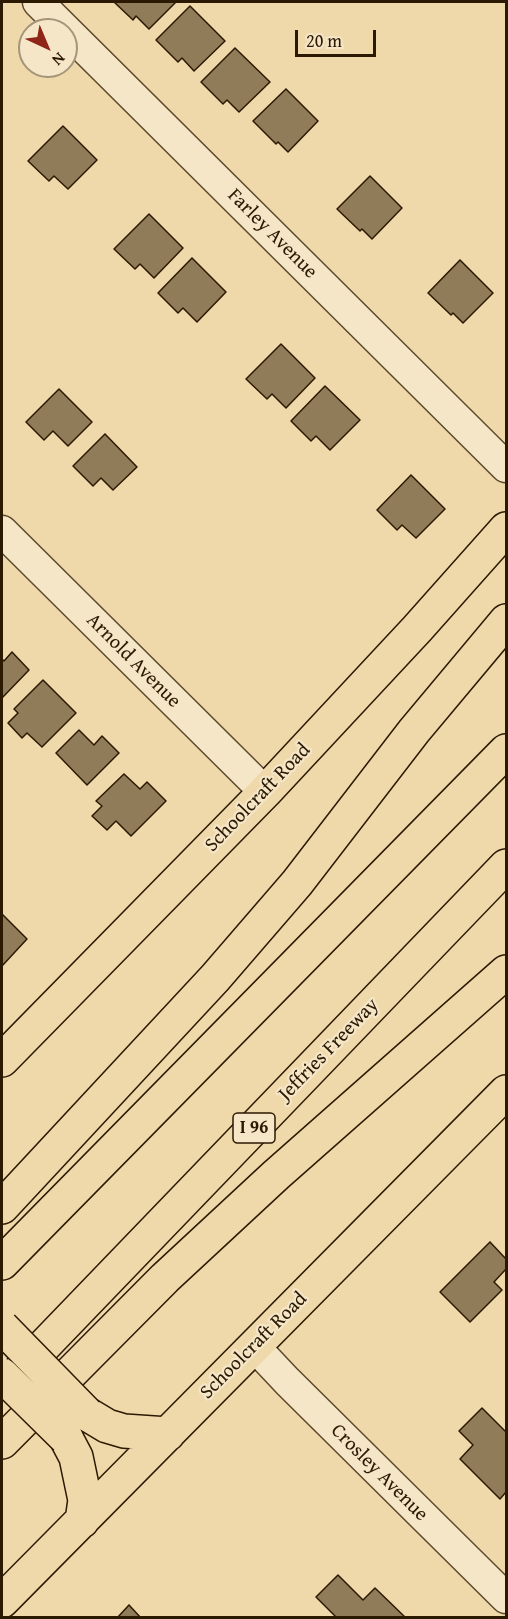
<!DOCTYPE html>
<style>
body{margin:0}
#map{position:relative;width:508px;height:1619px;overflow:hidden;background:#efd8aa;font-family:"Gentium Book Plus",serif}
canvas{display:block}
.frame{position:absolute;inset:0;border:3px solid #2b1902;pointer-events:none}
.north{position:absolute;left:18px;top:18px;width:60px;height:60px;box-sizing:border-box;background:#f5e6c8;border:2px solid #a49479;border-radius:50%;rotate:136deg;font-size:16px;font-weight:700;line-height:24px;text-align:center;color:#2b1902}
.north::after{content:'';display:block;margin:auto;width:21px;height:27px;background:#8f2418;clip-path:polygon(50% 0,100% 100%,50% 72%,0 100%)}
.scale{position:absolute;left:295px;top:30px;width:81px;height:27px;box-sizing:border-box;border:3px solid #2b1902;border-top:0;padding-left:8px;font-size:18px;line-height:21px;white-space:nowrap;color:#2b1902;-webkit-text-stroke:4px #f5e6c8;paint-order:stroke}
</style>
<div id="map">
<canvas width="508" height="1619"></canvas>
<div class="frame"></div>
<div class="north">N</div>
<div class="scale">20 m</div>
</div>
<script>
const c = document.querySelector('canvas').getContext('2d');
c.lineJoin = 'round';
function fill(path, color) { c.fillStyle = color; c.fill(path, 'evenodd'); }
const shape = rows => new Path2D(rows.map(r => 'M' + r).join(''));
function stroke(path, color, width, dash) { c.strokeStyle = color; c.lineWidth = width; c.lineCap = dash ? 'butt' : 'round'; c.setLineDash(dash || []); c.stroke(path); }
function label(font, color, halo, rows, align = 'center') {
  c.font = font + ' "Gentium Book Plus",serif'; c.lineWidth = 4.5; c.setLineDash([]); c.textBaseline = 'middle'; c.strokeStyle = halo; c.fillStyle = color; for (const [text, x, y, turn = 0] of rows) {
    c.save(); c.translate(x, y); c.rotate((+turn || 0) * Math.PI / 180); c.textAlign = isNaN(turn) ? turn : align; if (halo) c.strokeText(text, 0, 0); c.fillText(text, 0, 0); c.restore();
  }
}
const building = shape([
 [114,2,176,2,149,29,136,16,133,20,114,2],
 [190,6,225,41,194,71,182,58,178,62,156,40,190,6],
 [235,48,270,82,239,112,227,100,223,104,201,82,235,48],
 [286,89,318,121,288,152,278,142,276,144,253,121,286,89],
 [63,126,97,160,68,189,54,176,49,181,28,161,63,126],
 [370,176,402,208,372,239,362,229,360,231,337,209,370,176],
 [149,214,183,248,154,278,140,264,135,269,114,249,149,214],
 [192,258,226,292,197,322,183,308,178,313,158,293,192,258],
 [460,260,493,293,463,323,453,313,451,315,428,293,460,260],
 [281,344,315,378,286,408,272,394,267,399,246,379,281,344],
 [325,386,360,420,330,450,316,436,311,441,291,421,325,386],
 [59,389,92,422,68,446,53,431,44,440,26,422,59,389],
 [105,434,137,467,113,490,101,478,93,486,73,466,105,434],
 [411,475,445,509,416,538,402,525,397,530,377,510,411,475],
 [12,652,29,670,2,698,2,659,4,661,12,652],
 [43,680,76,713,42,747,27,733,22,738,8,723,18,713,14,709,43,680],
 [79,730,94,745,102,736,119,753,87,785,56,753,79,730],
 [124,774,140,789,147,782,166,801,131,836,116,821,107,830,92,816,102,806,96,801,124,774],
 [2,914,27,939,2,966,2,914],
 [490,1242,506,1259,506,1269,494,1282,502,1290,470,1322,440,1292,490,1242],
 [482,1408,506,1432,506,1492,500,1499,460,1459,473,1445,459,1431,482,1408],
 [338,1575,363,1600,375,1588,406,1618,337,1618,316,1597,338,1575],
 [129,1605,141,1618,117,1618,129,1605]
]);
const minor = shape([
 [38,2,506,467],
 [2,531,265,792],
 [254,1346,287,1381,506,1598]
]);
const major = shape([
 [2,1060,265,792,417,629,506,529],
 [87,1414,107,1426,124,1431,168,1434],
 [66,1438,76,1457,85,1500,82,1521],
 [2,1601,506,1092]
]);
const highway = shape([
 [2,1207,215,978,297,883,414,731,506,621],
 [2,1263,506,751],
 [13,1378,506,866],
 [2,1442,165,1278,276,1175,506,972]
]);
const majorBridge = shape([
 [2,1327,87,1414],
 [2,1375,66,1438]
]);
const shields = [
 [254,1128,42]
];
const shieldNames = [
 ["I 96",254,1128]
];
const streetNames = [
 ["Farley Avenue",272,234,45],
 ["Arnold Avenue",133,661,45],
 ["Schoolcraft Road",258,798,-46],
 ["Jeffries Freeway",329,1050,-46],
 ["Schoolcraft Road",254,1346,-45],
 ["Crosley Avenue",379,1473,45]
];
fill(building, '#917c59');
stroke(building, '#2b1902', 1.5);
stroke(minor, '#5c492c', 33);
stroke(major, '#2b1902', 36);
stroke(highway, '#2b1902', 36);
stroke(minor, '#f5e6c8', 30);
stroke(major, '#efd8aa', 33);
stroke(highway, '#efd8aa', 33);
stroke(majorBridge, '#2b1902', 36, []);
stroke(majorBridge, '#efd8aa', 33);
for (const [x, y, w] of shields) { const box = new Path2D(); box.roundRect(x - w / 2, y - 15, w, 30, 4.5); c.fillStyle = '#f5e6c8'; c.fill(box); stroke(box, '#2b1902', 1.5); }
label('bold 18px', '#2b1902', null, shieldNames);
label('20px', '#2b1902', '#f5e6c8', streetNames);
</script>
